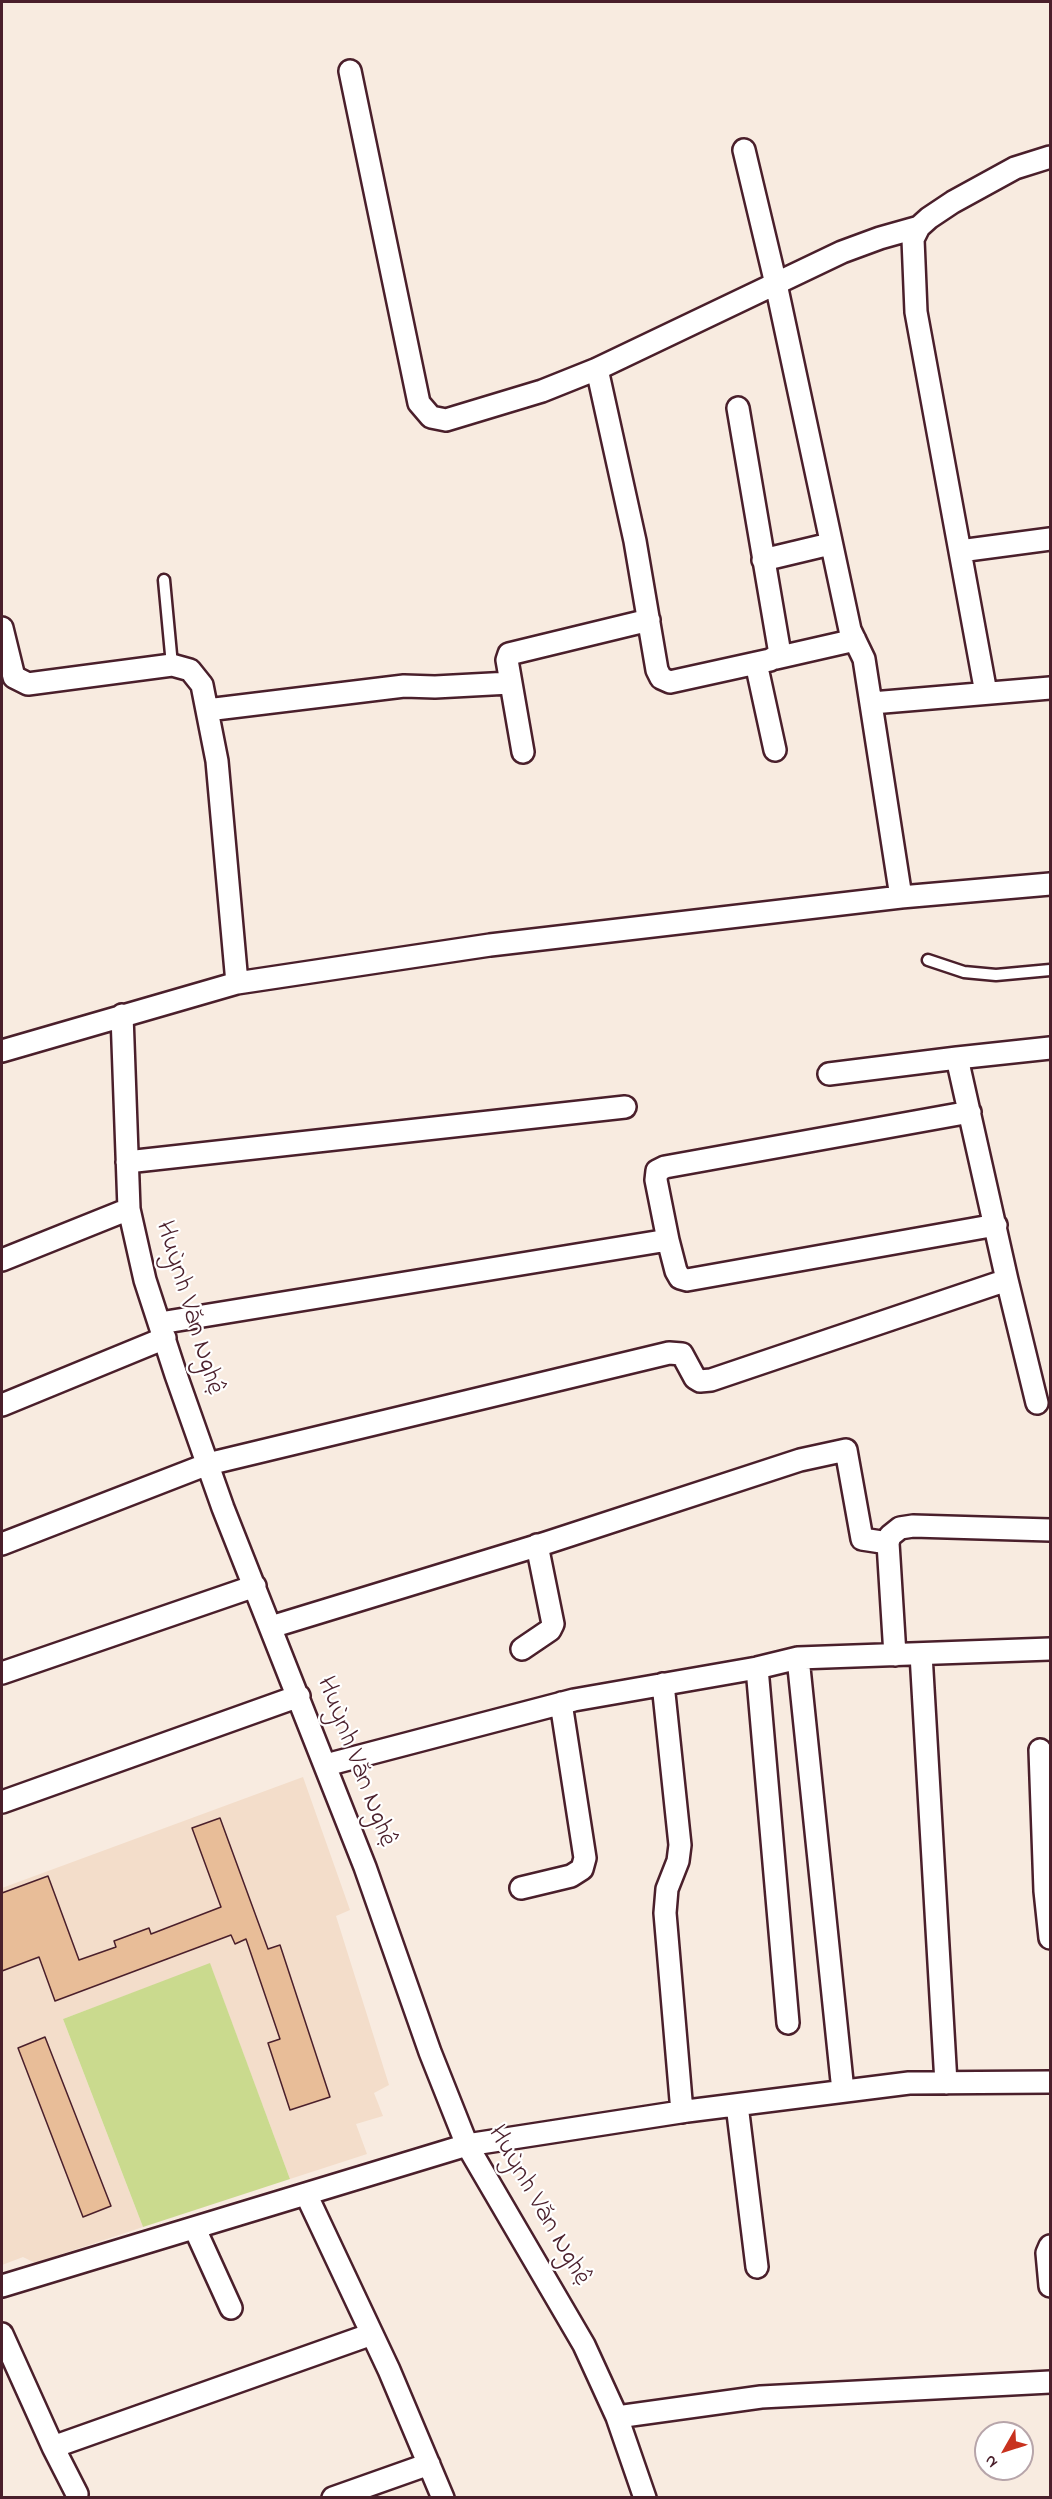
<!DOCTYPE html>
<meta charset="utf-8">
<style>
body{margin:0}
#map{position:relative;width:1052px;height:2499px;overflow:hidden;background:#f8ebe0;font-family:"Indie Flower",sans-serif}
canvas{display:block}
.frame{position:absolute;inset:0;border:3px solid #4a1f2b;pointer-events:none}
.north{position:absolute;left:974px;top:2421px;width:60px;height:60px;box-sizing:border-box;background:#fff;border:2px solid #b7a5aa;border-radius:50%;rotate:231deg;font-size:16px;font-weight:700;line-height:24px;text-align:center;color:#4a1f2b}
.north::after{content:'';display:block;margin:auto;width:21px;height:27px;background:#c8321e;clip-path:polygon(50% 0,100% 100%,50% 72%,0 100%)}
</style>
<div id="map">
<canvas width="1052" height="2499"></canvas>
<div class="frame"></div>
<div class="north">N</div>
</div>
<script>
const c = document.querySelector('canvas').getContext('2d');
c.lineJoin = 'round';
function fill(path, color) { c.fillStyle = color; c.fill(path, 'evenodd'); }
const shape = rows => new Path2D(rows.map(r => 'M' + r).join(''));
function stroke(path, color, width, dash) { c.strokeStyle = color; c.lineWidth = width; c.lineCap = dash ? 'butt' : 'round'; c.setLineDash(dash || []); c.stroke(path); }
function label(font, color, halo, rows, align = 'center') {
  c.font = font + ' "Indie Flower",sans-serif'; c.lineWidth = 4.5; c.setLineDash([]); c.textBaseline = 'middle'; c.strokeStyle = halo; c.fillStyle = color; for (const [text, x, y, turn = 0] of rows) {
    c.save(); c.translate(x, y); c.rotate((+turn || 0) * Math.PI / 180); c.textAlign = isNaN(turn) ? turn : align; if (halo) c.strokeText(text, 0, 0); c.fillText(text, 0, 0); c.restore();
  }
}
const built = shape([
 [303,1777,350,1910,336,1916,389,2085,374,2093,383,2116,356,2124,367,2154,290,2179,210,1964,63,2019,143,2227,35,2263,23,2257,2,2265,2,1888]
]);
const green = shape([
 [210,1963,290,2179,143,2227,63,2019]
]);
const building = shape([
 [220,1818,268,1949,280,1945,330,2097,290,2110,268,2043,280,2039,246,1939,235,1944,231,1935,55,2001,39,1957,2,1971,2,1893,48,1876,79,1960,116,1947,114,1941,149,1928,151,1934,221,1907,192,1828,220,1818],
 [45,2037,111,2206,83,2217,18,2048,45,2037]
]);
const service = shape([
 [164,580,172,665],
 [928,960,964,972,996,975,1050,970]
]);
const minor = shape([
 [350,71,419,403,431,417,446,420,542,391,597,369,842,252,880,238,919,227],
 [744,150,776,284,850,630,864,659,901,897],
 [597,369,635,541,657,670,661,678,670,682,770,660,780,654,738,408],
 [960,551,1050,539],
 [763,560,830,544],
 [2,628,14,677,28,684,172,665,190,670,202,685,217,761,237,983],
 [776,658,855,640],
 [756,663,775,750],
 [986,693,916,312,913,239,919,227,929,218,953,202,1015,168,1050,157],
 [872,703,1050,688],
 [207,710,404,686,435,687,510,683],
 [523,752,507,660,509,654,649,620],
 [122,1015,129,1209,145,1280,176,1375,223,1508,365,1867,430,2052,467,2145,584,2345,617,2417,645,2498],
 [2,1051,237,983,490,945,901,897,1050,884],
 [957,1058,1050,1048],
 [970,1112,665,1167,657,1171,656,1180,668,1240,676,1271,680,1278,687,1280,996,1225],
 [127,1162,625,1107],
 [2,1260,129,1209],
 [1007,1280,1037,1403],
 [160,1323,668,1240],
 [2,1405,165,1338],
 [2,1544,208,1464,669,1353,682,1354,695,1378,700,1381,711,1380,1007,1280,957,1058,829,1074],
 [271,1627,546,1543,800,1460,846,1450,862,1539,888,1543],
 [522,1649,550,1630,553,1624,537,1545],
 [921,1654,946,2083],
 [895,1655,888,1543,890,1536,900,1528,913,1526,1050,1530],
 [798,1658,843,2091],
 [757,1668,788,2023],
 [2,1673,255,1586],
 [663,1684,680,1845,678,1861,667,1889,665,1913,682,2112],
 [1040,1750,1045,1891,1050,1938],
 [326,1765,574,1700,757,1668,798,1658,1050,1649],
 [2,1802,299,1696],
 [521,1888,571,1876,582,1869,585,1858,561,1703],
 [737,2105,757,2267],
 [306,2194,389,2370,443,2498],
 [195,2229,231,2308],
 [1050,2246,1047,2253,1050,2286],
 [2,2286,467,2145,687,2111,909,2083,1050,2082],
 [2,2334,53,2447,77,2494],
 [617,2417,761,2397,1050,2382],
 [53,2447,372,2334],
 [333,2498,429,2464]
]);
const streetNames = [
 ["Huỳnh Văn Nghệ",188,1309,73],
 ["Huỳnh Văn Nghệ",355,1763,69],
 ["Huỳnh Văn Nghệ",538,2207,60]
];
fill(built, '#f3ddca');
fill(green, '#cada8e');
fill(building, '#e8bd98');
stroke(building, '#4a1f2b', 1.5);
stroke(service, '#4a1f2b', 15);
stroke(minor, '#4a1f2b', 26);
stroke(service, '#fff', 10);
stroke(minor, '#fff', 21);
label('27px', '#4a1f2b', '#fff', streetNames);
</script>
